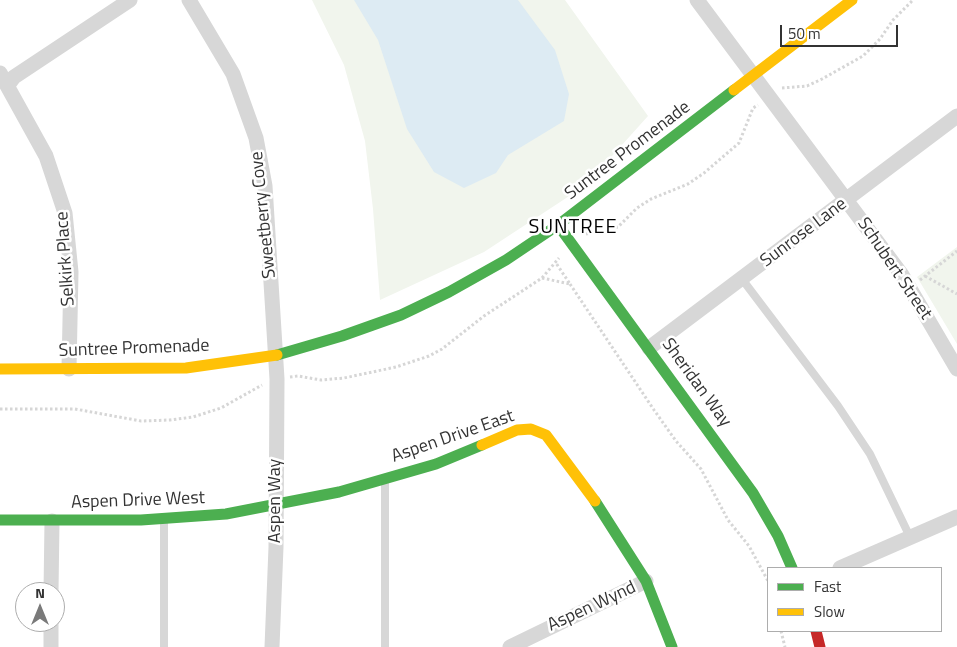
<!DOCTYPE html>
<style>
body{margin:0}
#map{position:relative;width:957px;height:647px;overflow:hidden;background:#fff;font-family:"Titillium Web",sans-serif}
canvas{display:block}
.legend{position:absolute;left:767px;top:567px;width:175px;height:65px;box-sizing:border-box;background:#fff;border:1px solid #adadad;margin:0;padding:6px 9px;list-style:none;font-size:15px;color:#333}
.legend li{display:flex;align-items:center;gap:10px;height:25px}
.legend b{width:25px;border:1px solid #adadad}
.north{position:absolute;left:15px;top:582px;width:50px;height:50px;box-sizing:border-box;background:#fff;border:1px solid #adadad;border-radius:50%;rotate:0deg;font-size:14px;font-weight:700;line-height:20px;text-align:center;color:#333}
.north::after{content:'';display:block;margin:auto;width:18px;height:22px;background:#7a7a7a;clip-path:polygon(50% 0,100% 100%,50% 72%,0 100%)}
.scale{position:absolute;left:780px;top:25px;width:118px;height:22px;box-sizing:border-box;border:2px solid #333;border-top:0;padding-left:6px;font-size:15px;line-height:18px;white-space:nowrap;color:#333;-webkit-text-stroke:4px #fff;paint-order:stroke}
</style>
<div id="map">
<canvas width="957" height="647"></canvas>
<ul class="legend">
<li><b style="height:6px;background:#4caf50"></b>Fast</li>
<li><b style="height:6px;background:#ffc107"></b>Slow</li>
</ul>
<div class="north">N</div>
<div class="scale">50 m</div>
</div>
<script>
const c = document.querySelector('canvas').getContext('2d');
c.lineJoin = 'round';
function fill(path, color) { c.fillStyle = color; c.fill(path, 'evenodd'); }
const shape = rows => new Path2D(rows.map(r => 'M' + r).join(''));
function stroke(path, color, width, dash) { c.strokeStyle = color; c.lineWidth = width; c.lineCap = dash ? 'butt' : 'round'; c.setLineDash(dash || []); c.stroke(path); }
function label(font, color, halo, rows, align = 'center') {
  c.font = font + ' "Titillium Web",sans-serif'; c.lineWidth = 5; c.setLineDash([]); c.textBaseline = 'middle'; c.strokeStyle = halo; c.fillStyle = color; for (const [text, x, y, turn = 0] of rows) {
    c.save(); c.translate(x, y); c.rotate((+turn || 0) * Math.PI / 180); c.textAlign = isNaN(turn) ? turn : align; if (halo) c.strokeText(text, 0, 0); c.fillText(text, 0, 0); c.restore();
  }
}
const green = shape([
 [312,0,565,0,648,116,586,185,484,252,380,300,373,209,365,141,344,65],
 [957,247,957,344,917,277]
]);
const water = shape([
 [354,0,518,0,555,50,569,94,564,121,508,155,496,173,464,188,434,172,407,129,378,40]
]);
const path = shape([
 [782,88,807,86,822,79,863,56,880,39,893,20,913,0],
 [586,234,618,227,637,208,651,199,688,184,704,173,739,143,753,108,758,105],
 [925,276,957,294],
 [542,278,570,284,556,263],
 [920,280,957,251],
 [570,284,654,410,676,441,701,469,728,520,749,546,768,581],
 [290,377,298,376,321,380,344,378,396,367,429,356,442,349,484,316,542,278,559,258],
 [0,409,75,409,141,421,170,420,193,417,221,408,262,385],
 [781,631,785,647]
]);
const lane = shape([
 [742,279,838,406,870,454,910,537],
 [385,481,385,647],
 [164,521,164,647]
]);
const street = shape([
 [189,0,233,74,256,138,265,186,277,379,276,547,272,647],
 [697,0,902,275,957,369],
 [0,73,46,156,65,213,71,272,69,369],
 [8,85,14,77,130,0],
 [649,348,957,116],
 [840,568,957,517],
 [51,592,52,521],
 [51,647,51,622],
 [510,647,646,581]
]);
const fast = shape([
 [558,225,753,493,778,536,792,568],
 [277,355,342,336,401,315,449,292,506,260,558,225,734,90],
 [595,501,646,581,672,647],
 [0,520,141,520,226,514,339,492,436,464,482,445]
]);
const slow = shape([
 [734,90,852,0],
 [0,369,186,368,277,355],
 [482,445,517,430,531,429,546,435,595,501]
]);
const jam = shape([
 [816,631,820,647]
]);
const streetNames = [
 ["Suntree Promenade",628,151,-37],
 ["Sweetberry Cove",264,215,-96],
 ["Sunrose Lane",804,233,-37],
 ["Selkirk Place",66,259,-94],
 ["Schubert Street",894,269,56],
 ["Suntree Promenade",134,349,-2],
 ["Sheridan Way",696,383,54],
 ["Aspen Drive East",453,437,-19],
 ["Aspen Drive West",138,501,-2],
 ["Aspen Way",276,501,-90],
 ["Aspen Wynd",592,607,-25]
];
const quarterNames = [
 ["SUNTREE",573,228]
];
fill(green, '#f1f5ed');
fill(water, '#ddebf3');
stroke(path, '#d6d6d6', 3, [2.5, 2.5]);
stroke(lane, '#d7d7d7', 8);
stroke(street, '#d7d7d7', 15);
stroke(fast, '#4caf50', 11);
stroke(slow, '#ffc107', 11);
stroke(jam, '#c62828', 11);
label('18px', '#333', '#fff', streetNames);
c.letterSpacing = '1px';
label('20px', '#000', '#fff', quarterNames);
c.letterSpacing = '0px';
</script>
